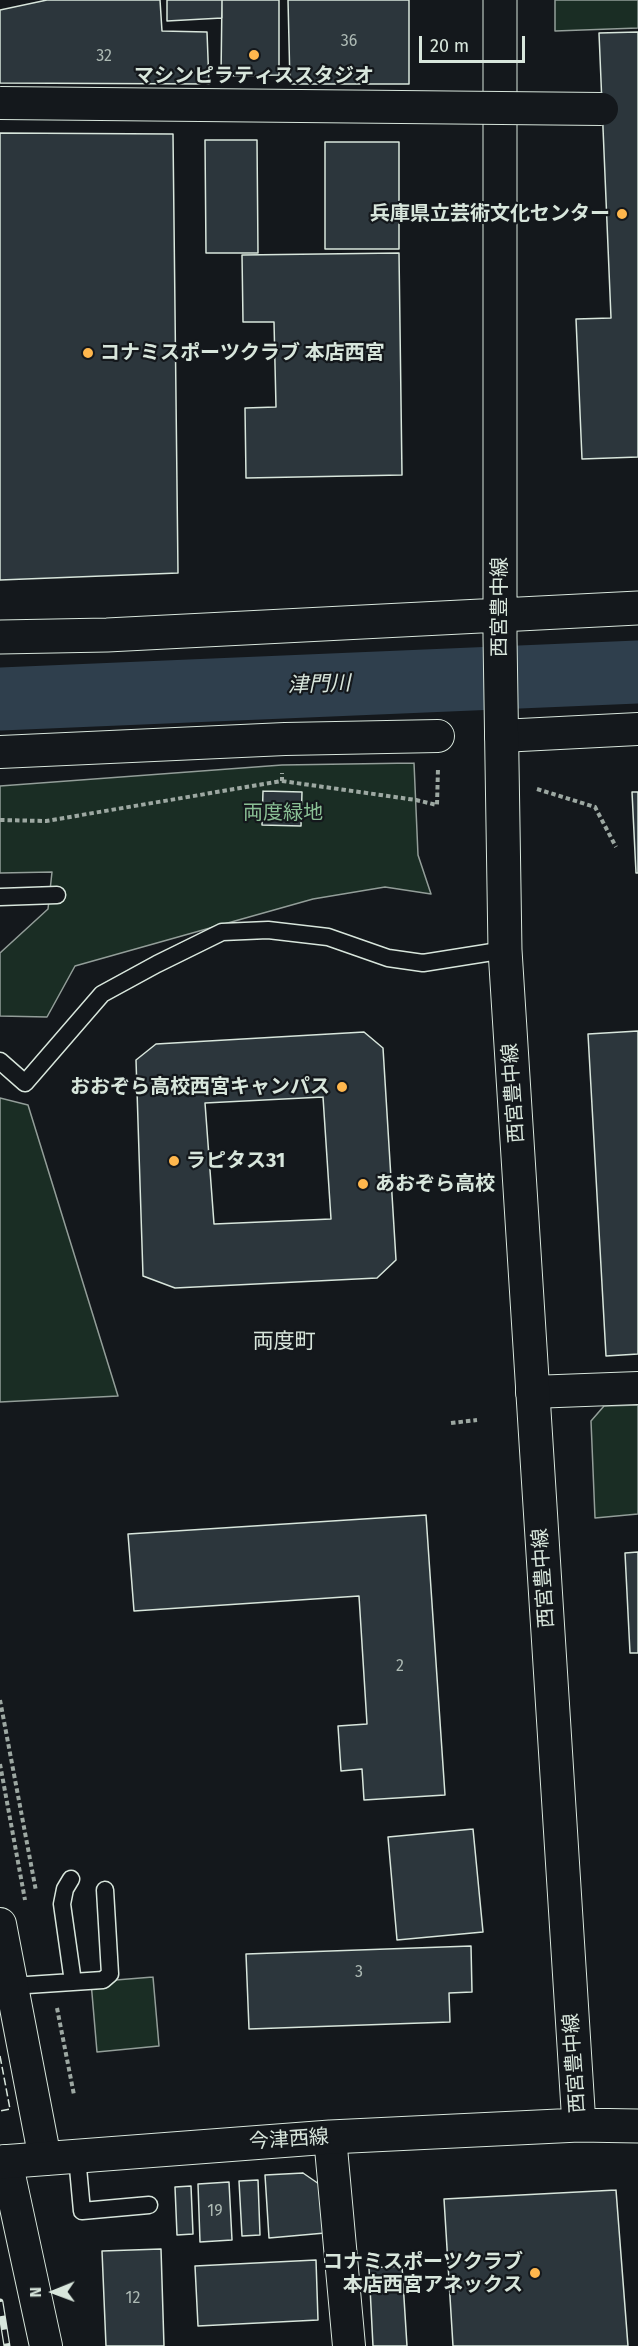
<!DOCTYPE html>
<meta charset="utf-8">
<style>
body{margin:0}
#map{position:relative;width:638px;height:2346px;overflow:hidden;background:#14181c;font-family:"Fira Sans",sans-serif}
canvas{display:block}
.north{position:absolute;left:24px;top:2262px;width:60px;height:60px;-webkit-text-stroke:4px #14181c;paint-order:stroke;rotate:269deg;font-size:16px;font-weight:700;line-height:24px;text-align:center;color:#d8e6dc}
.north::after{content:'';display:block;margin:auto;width:21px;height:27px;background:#d8e6dc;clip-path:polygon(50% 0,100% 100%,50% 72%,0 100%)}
.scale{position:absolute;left:419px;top:36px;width:106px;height:27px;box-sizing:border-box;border:3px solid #d8e6dc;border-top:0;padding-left:8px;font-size:18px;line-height:21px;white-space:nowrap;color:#d8e6dc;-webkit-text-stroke:4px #14181c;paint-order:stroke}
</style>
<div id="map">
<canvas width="638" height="2346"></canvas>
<div class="north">N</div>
<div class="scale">20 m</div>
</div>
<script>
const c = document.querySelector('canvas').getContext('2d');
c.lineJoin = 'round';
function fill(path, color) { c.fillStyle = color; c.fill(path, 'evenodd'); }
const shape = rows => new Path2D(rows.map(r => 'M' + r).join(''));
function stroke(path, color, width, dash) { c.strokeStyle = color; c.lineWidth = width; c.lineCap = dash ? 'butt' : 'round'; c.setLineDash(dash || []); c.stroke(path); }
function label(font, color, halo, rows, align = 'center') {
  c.font = font + ' "Fira Sans","Noto Sans JP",sans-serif'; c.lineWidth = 4.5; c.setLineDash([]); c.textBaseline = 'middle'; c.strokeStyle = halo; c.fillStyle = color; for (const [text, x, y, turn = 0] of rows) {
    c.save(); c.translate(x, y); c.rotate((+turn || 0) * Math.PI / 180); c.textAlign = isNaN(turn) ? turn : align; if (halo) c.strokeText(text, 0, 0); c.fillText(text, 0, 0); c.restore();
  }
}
const green = shape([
 [555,0,638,0,638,28,555,31,555,0],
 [414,763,418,855,431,894,385,887,313,899,75,966,47,1017,0,1016,0,953,48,909,52,872,0,873,0,786,282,765,414,763],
 [0,1098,28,1105,118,1396,0,1402,0,1098],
 [638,1405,638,1514,595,1518,591,1421,604,1406,638,1405],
 [153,1977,159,2046,97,2052,91,1982,153,1977]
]);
const river = shape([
 [0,699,638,672]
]);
const building = shape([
 [47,0,160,0,162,31,207,32,209,84,0,83,0,10,47,0],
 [167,0,222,0,222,18,167,21,167,0],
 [222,0,279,0,279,75,221,76,222,0],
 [288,0,409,0,409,84,290,84,288,0],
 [638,32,638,457,582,459,576,319,611,318,599,33,638,32],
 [0,133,173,134,178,573,0,580,0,133],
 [205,140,257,140,258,253,206,253,205,140],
 [325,142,399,142,399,249,325,249,325,142],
 [399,253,402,475,246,478,245,408,276,407,274,322,243,322,242,255,399,253],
 [263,791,302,792,301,826,262,825,263,791],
 [632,792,638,792,638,873,636,873,632,792],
 [638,1031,638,1354,606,1356,588,1034,638,1031],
 [364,1032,383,1048,396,1260,377,1278,175,1288,143,1276,136,1060,156,1044,364,1032],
 [323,1097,331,1219,214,1224,205,1103,323,1097],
 [426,1515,445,1795,364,1800,362,1769,341,1771,338,1726,367,1724,359,1596,134,1611,128,1534,426,1515],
 [638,1552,638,1653,630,1653,625,1553,638,1552],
 [473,1829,483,1932,397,1940,388,1837,473,1829],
 [471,1946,472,1992,449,1993,450,2022,249,2029,246,1954,471,1946],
 [303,2173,319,2184,325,2233,269,2238,265,2175,303,2173],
 [258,2180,260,2235,242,2236,239,2181,258,2180],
 [229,2182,232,2240,200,2242,198,2184,229,2182],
 [191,2186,193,2234,177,2235,175,2187,191,2186],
 [616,2190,628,2346,453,2346,444,2199,616,2190],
 [161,2249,164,2346,106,2346,102,2251,161,2249],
 [316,2260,318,2320,198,2326,195,2266,316,2260],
 [402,2266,407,2346,373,2346,369,2268,402,2266]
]);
const path = shape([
 [282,781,416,800,437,805,438,768],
 [537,789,595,807,616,847],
 [0,820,46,821,282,781,282,773],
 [451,1423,477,1420],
 [0,1700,36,1891],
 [0,1764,25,1900],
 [57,2008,74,2095]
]);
const lane = shape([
 [0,897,57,895],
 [0,1061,25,1083,102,994,157,964,222,932,268,930,328,937,388,958,423,963,505,950],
 [71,1879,65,1889,62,1904,73,1982],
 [12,1986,103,1980,110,1974,105,1890],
 [77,2157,82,2211,149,2205]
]);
const street = shape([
 [501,736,638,729],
 [0,752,285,739,438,736],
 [532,1392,638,1388],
 [0,1924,45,2159],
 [330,2137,349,2346],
 [6,2161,46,2346]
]);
const secondary = shape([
 [500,0,500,638,505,950,579,2125],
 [0,637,107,635,638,608],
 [0,2162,330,2137,579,2125,638,2126]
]);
const rail = shape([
 [0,2302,7,2346]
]);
const streetBridge = shape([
 [0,103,602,109]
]);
const fence = shape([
 [0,2056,10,2109,0,2111]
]);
const markers = [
 [254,55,6,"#ffb74d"],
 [622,214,6,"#ffb74d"],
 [88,353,6,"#ffb74d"],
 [342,1087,6,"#ffb74d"],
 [174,1161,6,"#ffb74d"],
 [363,1184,6,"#ffb74d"],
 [535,2273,6,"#ffb74d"]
];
const numberNames = [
 ["36",349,42],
 ["32",104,57],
 ["2",400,1667],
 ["3",359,1973],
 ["19",215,2212],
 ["12",133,2299]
];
const poiNames = [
 ["マシンピラティススタジオ",254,76,"center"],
 ["兵庫県立芸術文化センター",610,214],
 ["コナミスポーツクラブ 本店西宮",100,353,"left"],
 ["おおぞら高校西宮キャンパス",330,1087],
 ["ラピタス31",186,1161,"left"],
 ["あおぞら高校",375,1184,"left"],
 ["コナミスポーツクラブ",523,2262],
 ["本店西宮アネックス",523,2285]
];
const streetNames = [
 ["西宮豊中線",500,607,-90],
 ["西宮豊中線",514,1093,-94],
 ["西宮豊中線",544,1578,-94],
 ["西宮豊中線",575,2063,-94],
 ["今津西線",289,2140,-4]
];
const parkNames = [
 ["両度緑地",283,813]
];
const waterNames = [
 ["津門川",319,685,-2]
];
const neighbourhoodNames = [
 ["両度町",284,1342]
];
fill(green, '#1a2d24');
stroke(green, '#939e99', 1.5);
stroke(river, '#2f3f4d', 63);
fill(building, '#2c363c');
stroke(building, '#d8e6dc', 1.5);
stroke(lane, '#d8e6dc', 19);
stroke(street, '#d8e6dc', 34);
stroke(secondary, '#d8e6dc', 35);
stroke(path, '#9da8a2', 4, [4.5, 3]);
stroke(lane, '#14181c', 16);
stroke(street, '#14181c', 32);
stroke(secondary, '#14181c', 33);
stroke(rail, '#d8e6dc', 7);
stroke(rail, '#14181c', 4.5, [14]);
stroke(streetBridge, '#d8e6dc', 34, []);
stroke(streetBridge, '#14181c', 32);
stroke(fence, '#d8e6dc', 1.5, [8, 3]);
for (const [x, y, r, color] of markers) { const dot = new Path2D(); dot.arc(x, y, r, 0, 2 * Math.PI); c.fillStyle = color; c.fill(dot); stroke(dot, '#14181c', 2); }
label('16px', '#adbab4', null, numberNames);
label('bold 20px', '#d8e6dc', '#14181c', poiNames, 'right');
label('20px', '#d8e6dc', '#14181c', streetNames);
label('20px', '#8ac095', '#14181c', parkNames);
label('italic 21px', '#d8e6dc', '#14181c', waterNames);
label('21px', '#d8e6dc', '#14181c', neighbourhoodNames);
</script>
